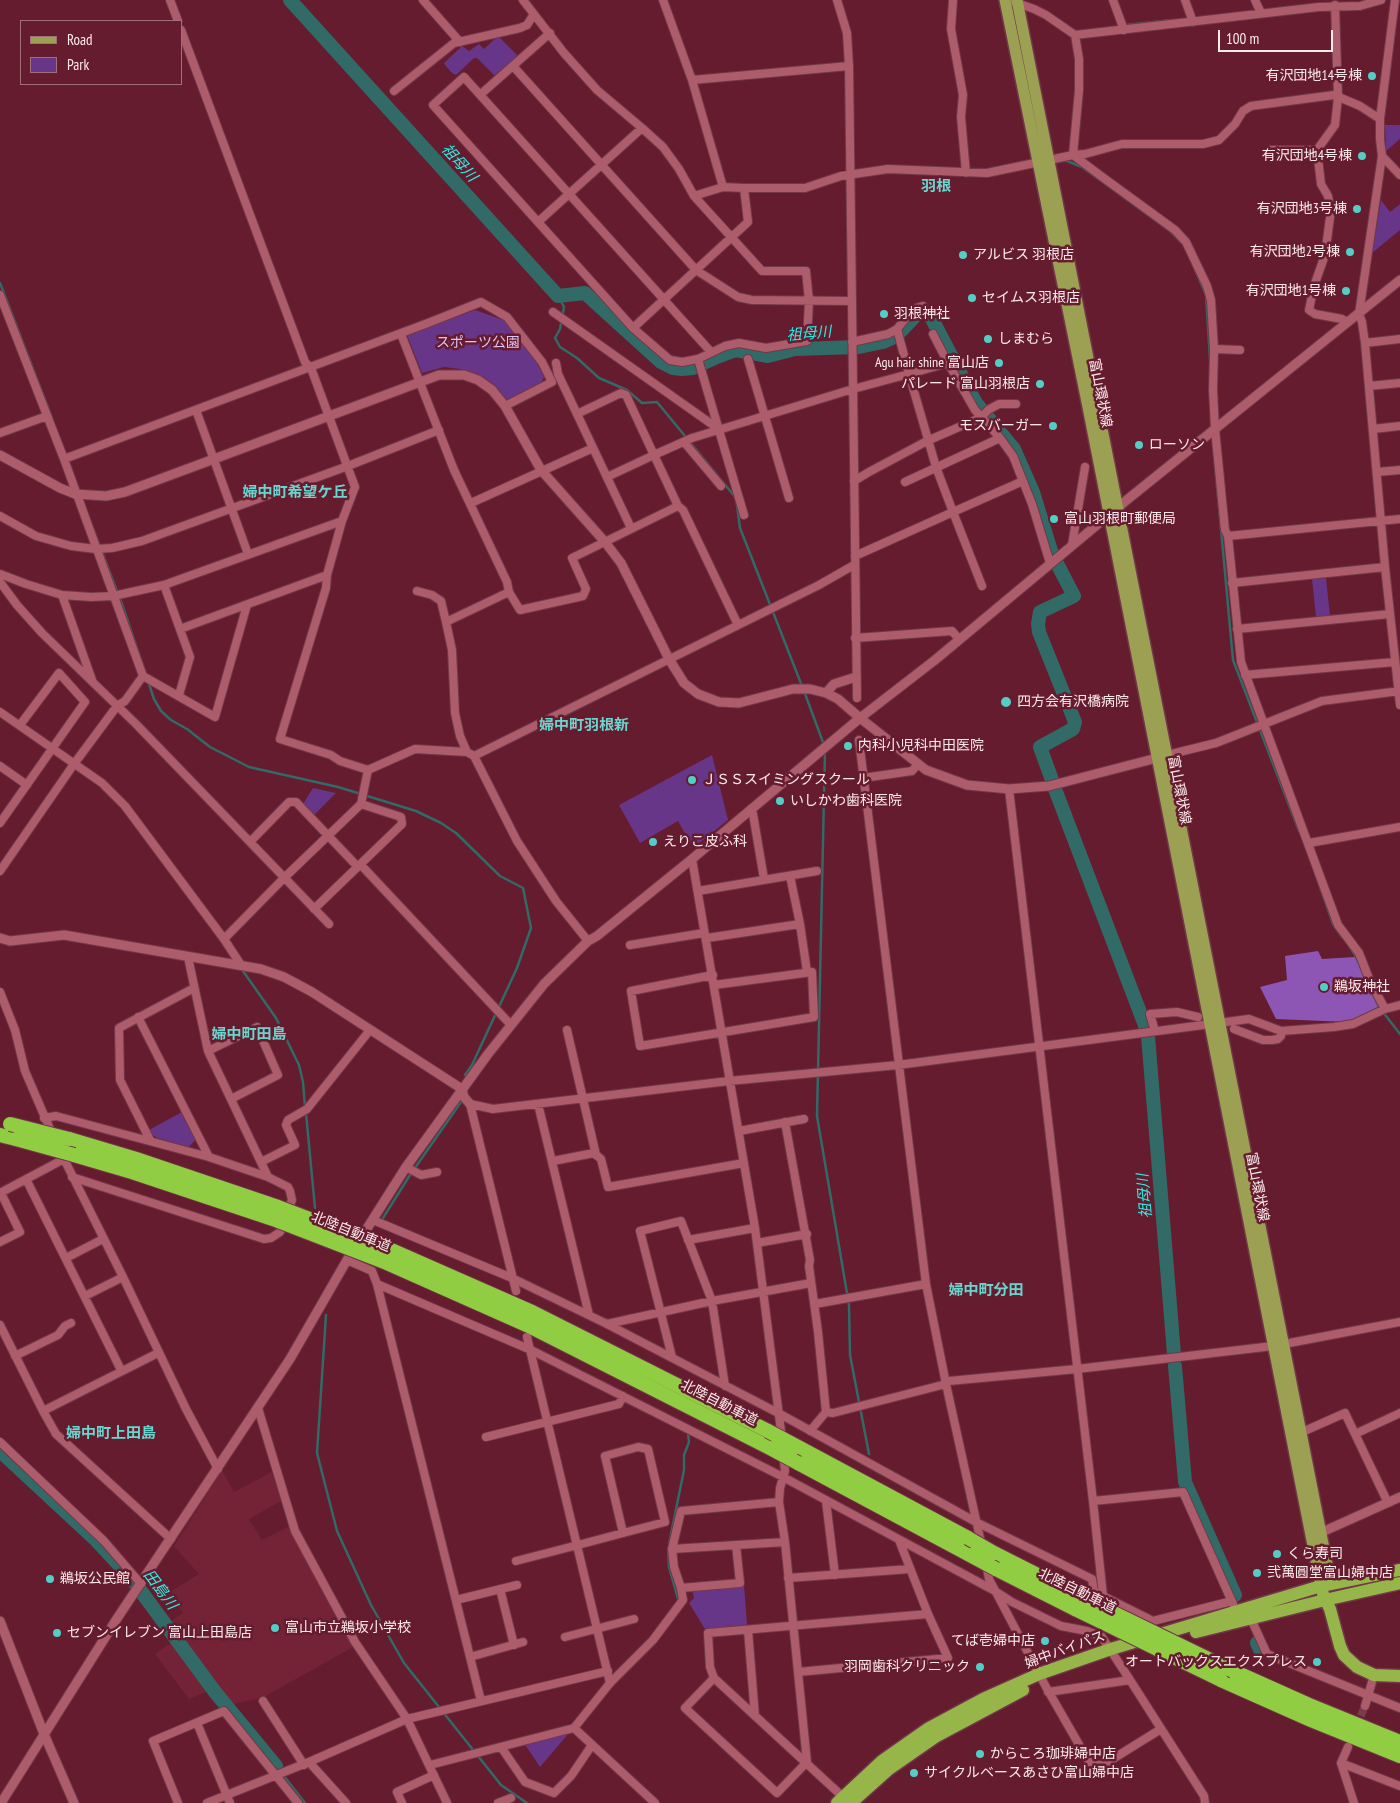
<!DOCTYPE html>
<meta charset="utf-8">
<style>
body{margin:0}
#map{position:relative;width:1400px;height:1803px;overflow:hidden;background:#651c2e;font-family:"PT Sans Narrow",sans-serif}
canvas{display:block}
.legend{position:absolute;left:20px;top:20px;width:162px;height:65px;box-sizing:border-box;background:#651c2e;border:1px solid #a26e7a;margin:0;padding:6px 9px;list-style:none;font-size:15px;color:#fdeaec}
.legend li{display:flex;align-items:center;gap:10px;height:25px}
.legend b{width:25px;border:1px solid #a26e7a}
.scale{position:absolute;left:1218px;top:30px;width:115px;height:22px;box-sizing:border-box;border:2px solid #fdeaec;border-top:0;padding-left:6px;font-size:15px;line-height:18px;white-space:nowrap;color:#fdeaec;-webkit-text-stroke:4px #651c2e;paint-order:stroke}
</style>
<div id="map">
<canvas width="1400" height="1803"></canvas>
<ul class="legend">
<li><b style="height:6px;background:#9ca052"></b>Road</li>
<li><b style="height:14px;background:#683688"></b>Park</li>
</ul>
<div class="scale">100 m</div>
</div>
<script>
const c = document.querySelector('canvas').getContext('2d');
c.lineJoin = 'round';
function fill(path, color) { c.fillStyle = color; c.fill(path, 'evenodd'); }
const shape = rows => new Path2D(rows.map(r => 'M' + r).join(''));
function stroke(path, color, width, dash) { c.strokeStyle = color; c.lineWidth = width; c.lineCap = dash ? 'butt' : 'round'; c.setLineDash(dash || []); c.stroke(path); }
function label(font, color, halo, rows, align = 'center') {
  c.font = font + ' "PT Sans Narrow","Noto Sans JP",sans-serif'; c.lineWidth = 5; c.setLineDash([]); c.textBaseline = 'middle'; c.strokeStyle = halo; c.fillStyle = color; for (const [text, x, y, turn = 0] of rows) {
    c.save(); c.translate(x, y); c.rotate((+turn || 0) * Math.PI / 180); c.textAlign = isNaN(turn) ? turn : align; if (halo) c.strokeText(text, 0, 0); c.fillText(text, 0, 0); c.restore();
  }
}
const built = shape([
 [222,1470,234,1492,272,1472,281,1501,249,1519,262,1540,290,1526,353,1647,262,1698,232,1704,217,1688,189,1699,155,1654,182,1635,171,1621,183,1613,168,1593,199,1574,174,1546]
]);
const green = shape([
 [497,37,500,38,518,56,495,76,477,58,474,58,456,75,452,73,445,65,444,63,462,46,469,51,479,44,484,49],
 [1385,125,1400,125,1400,139,1386,151],
 [1381,200,1390,212,1400,204,1400,230,1372,253],
 [475,310,506,321,535,358,544,377,541,383,506,400,493,384,478,374,460,369,444,367,422,373,407,335],
 [1326,578,1330,616,1316,617,1312,579],
 [712,755,728,820,693,848,678,821,640,843,619,805],
 [313,788,336,793,314,815,303,804],
 [182,1112,196,1139,189,1147,157,1138,151,1134,149,1130],
 [744,1585,747,1625,705,1629,689,1603,694,1598,692,1589],
 [569,1733,540,1767,524,1743]
]);
const forest = shape([
 [1318,951,1322,959,1355,957,1382,1007,1348,1022,1276,1019,1260,987,1287,980,1285,956]
]);
const stream = shape([
 [1125,25,1172,20],
 [1059,161,1067,161,1082,167,1170,231,1182,243],
 [1189,256,1206,295,1210,359],
 [0,283,52,418],
 [558,296,564,307,560,329,555,338,560,347,577,358,599,378,627,390,642,403,657,402,736,498,740,528,802,686],
 [1213,442,1233,660,1299,831],
 [94,531,122,604,144,669],
 [148,681,154,699,161,711,171,720,187,729,210,747,249,767,338,787,416,811,441,823,456,833,500,876,523,888,531,928,517,968,472,1065,465,1075],
 [804,691,824,745],
 [825,750,817,1116,849,1305,850,1355,869,1454],
 [1312,864,1333,924,1342,937],
 [1347,943,1355,955,1379,1007,1400,1034],
 [243,971,276,1018,299,1065,303,1082,305,1107],
 [306,1113,315,1208],
 [383,1218,410,1175,461,1102],
 [326,1315,317,1453,337,1531,371,1605,404,1663,501,1785,527,1803],
 [669,1544,684,1470,684,1455,689,1442,688,1433],
 [668,1549,669,1567,678,1599],
 [276,1766,305,1803]
]);
const river = shape([
 [290,0,558,296,585,293,661,362,673,368,682,369,693,368,717,357,736,350,768,356,795,349,859,347,883,342,892,338,903,329,918,313,926,312,932,319,976,403,1014,449,1033,492,1052,554,1074,596,1040,612,1038,624,1039,632,1075,722,1073,729,1040,747,1052,780],
 [1055,789,1146,1028],
 [1148,1036,1174,1354],
 [1175,1366,1185,1482,1235,1595],
 [0,1451,95,1539,132,1579,215,1692,276,1766],
 [1257,1643,1261,1652]
]);
const minorTunnel = shape([
 [1356,1727,1365,1706]
]);
const minor = shape([
 [170,0,178,21],
 [423,0,460,42],
 [523,0,564,53,597,90,642,128,663,147,679,169,694,196,723,187,744,188,805,188,841,176,888,169,987,173,1073,155,1101,176,1175,230,1186,242,1207,286,1211,300,1214,349,1213,390,1215,429,1225,530,1228,536,1241,662,1338,925,1359,953,1370,981,1385,1009],
 [663,0,692,80,723,187],
 [837,0,847,33,849,66,857,698],
 [953,0,951,29,963,95,961,117,966,173],
 [1113,0,1124,30],
 [1185,0,1193,22],
 [1255,0,1261,13],
 [1395,0,1380,119,1380,139,1382,156,1359,314,1362,322,1365,343,1385,567,1400,705],
 [1014,2,1034,9,1046,15,1075,35,1319,7,1360,6,1381,0],
 [1335,5,1338,97,1335,125,1317,150,1321,184,1328,196,1331,210,1325,255,1314,286,1309,310,1315,314,1342,319,1347,322],
 [181,30,305,362,311,368,355,487,342,521,327,575,326,588,280,739,331,755,340,761,368,770,415,749,467,752],
 [1075,35,1079,59,1079,90,1073,155,1085,154,1122,144,1203,144,1219,140,1235,124,1243,111,1251,106,1334,95,1360,106,1380,119],
 [513,66,696,270,738,297,752,300,851,301],
 [692,80,849,66],
 [394,91,454,43,520,28,527,25,534,14],
 [481,94,550,33],
 [1271,150,1317,150],
 [1382,156,1400,175],
 [694,196,762,271,806,271,809,301,807,341,766,348,739,343,725,346,698,359,682,362,670,360,633,328,433,105,464,77,711,352],
 [538,222,642,128],
 [0,295,64,459,143,676,215,717,247,605],
 [553,312,720,430],
 [633,328,748,222,744,188],
 [897,329,909,374,948,363,933,334],
 [401,334,454,470,507,582,509,592,520,610,583,596,586,589,572,558,678,506,654,455,692,438,853,389,909,374,936,467,953,512,855,556],
 [852,342,888,334,897,329,913,309,923,306],
 [1365,343,1400,339],
 [1214,349,1240,350],
 [698,359,744,515],
 [748,359,789,498],
 [556,363,558,374,577,414],
 [948,363,975,410,1000,438,1013,456,1032,504,1050,563],
 [1369,386,1400,383],
 [196,410,248,554],
 [1373,429,1400,426],
 [0,433,47,416],
 [684,442,721,486],
 [64,459,428,323,481,302,507,317,542,362,552,382,505,406],
 [1377,472,1400,470],
 [607,477,654,455,626,395,621,393,577,414,631,528],
 [854,481,869,472,927,441,982,417,988,410,999,404,1016,404],
 [905,482,1000,438],
 [471,503,593,448],
 [678,506,683,510,738,625],
 [0,516,36,536,71,546,96,549,112,548,142,541,348,466,439,430],
 [1228,536,1400,519],
 [1072,545,1085,467],
 [0,574,26,584,62,595,91,597,113,596,164,585,342,521],
 [0,582,17,605,42,633,136,724,250,842,289,802,296,802,356,865,361,865,511,1025],
 [1232,583,1385,567],
 [164,585,190,657,179,695],
 [982,586,953,512,1023,481],
 [417,591,432,595,441,601,446,622],
 [509,592,446,622,452,650,455,713,460,736,467,752,474,756,517,841,556,901,588,941],
 [62,595,92,680],
 [180,629,327,575],
 [1237,629,1390,614],
 [855,638,952,631,959,639],
 [1245,675,1395,662],
 [0,712,102,783,125,806,224,939,241,965],
 [859,740,926,1284,946,1384,982,1547],
 [1167,755,1216,743,1322,701,1400,691],
 [474,756,819,585,854,565],
 [0,766,27,785],
 [863,778,912,771,918,764],
 [1009,789,1093,1501,1103,1596,1153,1621,1232,1601],
 [751,809,753,814,764,879],
 [0,823,85,702,59,673,20,725],
 [250,842,329,924],
 [1309,843,1400,827],
 [692,859,755,1228,782,1439],
 [0,871,74,764,117,706,125,701,143,676],
 [790,876,800,924,807,972],
 [698,891,817,871],
 [314,909,402,824,401,817,361,804],
 [707,938,800,924],
 [224,939,284,878,361,804,368,770],
 [630,945,704,933],
 [188,957,208,1051,268,1177],
 [713,975,631,991,640,1046,814,1017,812,972,714,985],
 [0,992,15,1030,25,1071,53,1136],
 [138,1017,209,1157],
 [1234,1029,1263,1040,1272,1040,1278,1039,1281,1036,1281,1031],
 [567,1030,596,1155],
 [1155,1031,1150,1014,1177,1012,1198,1017],
 [208,1051,257,1027,278,1075,231,1099],
 [538,1104,589,1315],
 [44,1118,56,1116,209,1157,268,1177,288,1187,290,1191,292,1200,280,1232,271,1238,264,1239,72,1177],
 [785,1122,810,1260,809,1266,818,1332,826,1412],
 [739,1131,804,1119],
 [150,1140,120,1080,119,1028,194,988],
 [60,1151,123,1277,186,1409,218,1469],
 [553,1161,594,1153,601,1159,608,1187,744,1163],
 [261,1162,295,1145,286,1125,288,1120,307,1109,370,1030],
 [406,1167,421,1175,437,1172],
 [26,1179,121,1370],
 [0,1193,64,1159],
 [373,1220,512,1278,607,1324,780,1414,976,1522,1092,1579,1094,1592,1103,1596],
 [688,1240,755,1228],
 [0,1242,20,1232,1,1193],
 [757,1243,807,1234],
 [66,1258,103,1239],
 [347,1260,372,1271,377,1284,531,1350,783,1477,995,1591,1012,1602,1061,1626,1087,1631,1102,1637,1130,1680,1204,1796,1205,1803],
 [377,1284,481,1701],
 [516,1291,470,1104,493,1109,729,1081,898,1065,1249,1019,1281,1031,1334,1027,1353,1024,1385,1009,1400,1005],
 [85,1296,123,1277],
 [815,1304,926,1284],
 [607,1324,712,1301,811,1283],
 [0,1325,43,1411,56,1434,171,1539],
 [527,1337,610,1683],
 [1284,1344,1400,1322],
 [15,1356,58,1335,65,1326,71,1323],
 [672,1357,640,1231,681,1221,712,1301,725,1386],
 [258,1408,295,1531,355,1642,407,1719,447,1803],
 [43,1411,158,1353],
 [810,1431,826,1412,833,1413,946,1384,949,1381,1077,1369,1273,1346],
 [1300,1433,1345,1413,1388,1503],
 [1355,1434,1400,1413],
 [486,1437,619,1404,623,1396],
 [0,1442,104,1541,141,1584],
 [826,1501,835,1575],
 [1093,1501,1183,1492,1233,1604],
 [736,1545,740,1583,681,1588,674,1567,672,1549,681,1511,779,1502],
 [672,1549,785,1542],
 [516,1561,578,1545,623,1533,665,1522,648,1449,638,1447,605,1456,623,1533],
 [986,1563,989,1579,1046,1687,1089,1762,1095,1765,1103,1765,1161,1729],
 [788,1578,910,1569],
 [500,1589,514,1645],
 [456,1600,517,1585],
 [1251,1619,1267,1654,1400,1708],
 [748,1630,755,1716],
 [565,1637,634,1619],
 [470,1657,523,1642],
 [798,1672,948,1658,928,1614,899,1540],
 [714,1678,685,1708,777,1793,807,1762,785,1542,779,1502,780,1488,785,1471,783,1453],
 [1048,1692,1130,1680],
 [263,1701,304,1765],
 [1365,1706,1374,1675],
 [197,1723,230,1803],
 [574,1728,655,1803],
 [501,1747,525,1782,554,1793,571,1776,592,1745],
 [1348,1747,1341,1763,1354,1803],
 [309,1762,346,1803],
 [1341,1763,1400,1786],
 [430,1765,574,1728,610,1683,653,1640,683,1600,681,1588],
 [843,1797,714,1678,710,1667,708,1633,928,1614],
 [178,1803,153,1741,224,1711,298,1803],
 [207,1803,309,1762,407,1719,608,1671],
 [402,1803,397,1792,434,1775],
 [498,1803,511,1798]
]);
const tertiary = shape([
 [0,455,60,488,75,494,106,496,125,492,214,459,439,375,464,375,478,380,492,390,505,406,541,470,605,542,621,563,669,659,684,683,698,694,719,702,739,703,793,689,810,689,826,693,838,699,860,718,926,770,967,785,1009,789,1049,786,1157,758],
 [826,693,834,684,856,677],
 [0,938,10,941,64,935,261,969,284,977,312,992,462,1089,464,1097,470,1104],
 [1320,1533,1400,1497],
 [0,1621,44,1734,74,1803],
 [1,1803,118,1617,290,1359,347,1260,406,1167,488,1054,544,984,588,941,597,936,692,859,860,718,935,660,1128,499,1400,280]
]);
const primary = shape([
 [1005,0,1088,407,1321,1586],
 [1017,0,1331,1584]
]);
const trunk = shape([
 [1323,1594,1330,1609,1340,1646,1344,1655,1357,1667,1374,1675,1400,1676],
 [1196,1632,1325,1600,1400,1583],
 [837,1803,882,1761,929,1728,983,1699,1039,1674,1111,1649,1321,1586,1400,1570],
 [851,1803,889,1769,935,1737,1023,1690]
]);
const motorway = shape([
 [0,1135,16,1139],
 [69,1139,136,1159,278,1207],
 [74,1155,132,1172,273,1219],
 [391,1250,532,1312,768,1431],
 [387,1263,529,1326,770,1448],
 [798,1447,968,1538],
 [798,1463,970,1555],
 [994,1553,1083,1598],
 [996,1569,1077,1610],
 [1233,1671,1309,1705,1400,1742],
 [1221,1680,1311,1720,1400,1756]
]);
const motorwayBridge = shape([
 [10,1124,69,1139],
 [16,1139,74,1155],
 [278,1207,391,1250],
 [273,1219,387,1263],
 [768,1431,798,1447],
 [770,1448,798,1463],
 [968,1538,994,1553],
 [970,1555,996,1569],
 [1083,1598,1233,1671],
 [1077,1610,1221,1680]
]);
const markers = [
 [1372,76,5,"#54cdc6"],
 [1362,156,5,"#54cdc6"],
 [1357,209,5,"#54cdc6"],
 [1350,252,5,"#54cdc6"],
 [963,255,5,"#54cdc6"],
 [1346,291,5,"#54cdc6"],
 [972,298,5,"#54cdc6"],
 [884,314,5,"#54cdc6"],
 [988,339,5,"#54cdc6"],
 [999,363,5,"#54cdc6"],
 [1040,384,5,"#54cdc6"],
 [1053,426,5,"#54cdc6"],
 [1139,445,5,"#54cdc6"],
 [1054,519,5,"#54cdc6"],
 [1006,702,6,"#54cdc6"],
 [848,746,5,"#54cdc6"],
 [692,780,5,"#54cdc6"],
 [780,801,5,"#54cdc6"],
 [653,842,5,"#54cdc6"],
 [1324,987,5,"#54cdc6"],
 [1277,1554,5,"#54cdc6"],
 [1257,1573,5,"#54cdc6"],
 [50,1579,5,"#54cdc6"],
 [275,1628,5,"#54cdc6"],
 [57,1633,5,"#54cdc6"],
 [1045,1641,5,"#54cdc6"],
 [1317,1662,5,"#54cdc6"],
 [980,1667,5,"#54cdc6"],
 [980,1754,5,"#54cdc6"],
 [914,1773,5,"#54cdc6"]
];
const poiNames = [
 ["有沢団地14号棟",1362,76,"right"],
 ["有沢団地4号棟",1352,156,"right"],
 ["有沢団地3号棟",1347,209,"right"],
 ["有沢団地2号棟",1340,252,"right"],
 ["アルビス 羽根店",973,255],
 ["有沢団地1号棟",1336,291,"right"],
 ["セイムス羽根店",982,298],
 ["羽根神社",894,314],
 ["しまむら",998,339],
 ["Agu hair shine 富山店",989,363,"right"],
 ["パレード 富山羽根店",1030,384,"right"],
 ["モスバーガー",1043,426,"right"],
 ["ローソン",1149,445],
 ["富山羽根町郵便局",1064,519],
 ["四方会有沢橋病院",1017,702],
 ["内科小児科中田医院",858,746],
 ["ＪＳＳスイミングスクール",702,780],
 ["いしかわ歯科医院",790,801],
 ["えりこ皮ふ科",663,842],
 ["鵜坂神社",1334,987],
 ["くら寿司",1287,1554],
 ["弐萬圓堂富山婦中店",1267,1573],
 ["鵜坂公民館",60,1579],
 ["富山市立鵜坂小学校",285,1628],
 ["セブンイレブン 富山上田島店",67,1633],
 ["てば壱婦中店",1035,1641,"right"],
 ["オートバックスエクスプレス",1307,1662,"right"],
 ["羽岡歯科クリニック",970,1667,"right"],
 ["からころ珈琲婦中店",990,1754],
 ["サイクルベースあさひ富山婦中店",924,1773]
];
const parkNames = [
 ["スポーツ公園",478,343]
];
const streetNames = [
 ["富山環状線",1100,393,79],
 ["富山環状線",1179,790,79],
 ["富山環状線",1257,1187,79],
 ["北陸自動車道",351,1232,22],
 ["北陸自動車道",719,1403,27],
 ["北陸自動車道",1077,1591,26],
 ["婦中バイパス",1065,1650,-20]
];
const waterNames = [
 ["祖母川",459,163,48],
 ["祖母川",809,334,-5],
 ["祖母川",1145,1196,-95],
 ["田島川",160,1590,53]
];
const neighbourhoodNames = [
 ["羽根",936,187],
 ["婦中町希望ケ丘",295,493],
 ["婦中町羽根新",584,726],
 ["婦中町田島",249,1035],
 ["婦中町分田",986,1291],
 ["婦中町上田島",111,1434]
];
fill(built, '#742337');
fill(green, '#683688');
fill(forest, '#8e56b4');
stroke(stream, '#316a66', 2.5);
stroke(river, '#316a66', 14);
stroke(minorTunnel, '#7c3b4a', 8, [8, 4]);
stroke(minor, '#723849', 10);
stroke(tertiary, '#723849', 11);
stroke(primary, '#723849', 14);
stroke(trunk, '#723849', 15);
stroke(motorway, '#723849', 16);
stroke(minor, '#ac5c6a', 8);
stroke(tertiary, '#ac5c6a', 9);
stroke(primary, '#9ca052', 11);
stroke(trunk, '#96b64a', 12);
stroke(motorway, '#91cd42', 14);
stroke(motorwayBridge, '#723849', 16, []);
stroke(motorwayBridge, '#91cd42', 14);
for (const [x, y, r, color] of markers) { const dot = new Path2D(); dot.arc(x, y, r, 0, 2 * Math.PI); c.fillStyle = color; c.fill(dot); stroke(dot, '#651c2e', 2); }
label('14px', '#fdeaec', '#651c2e', poiNames, 'left');
label('14px', '#dec3f4', '#651c2e', parkNames);
label('14px', '#fdeaec', '#651c2e', streetNames);
label('italic 15px', '#28f0e6', '#651c2e', waterNames);
label('bold 15px', '#6ad5ce', '#651c2e', neighbourhoodNames);
</script>
